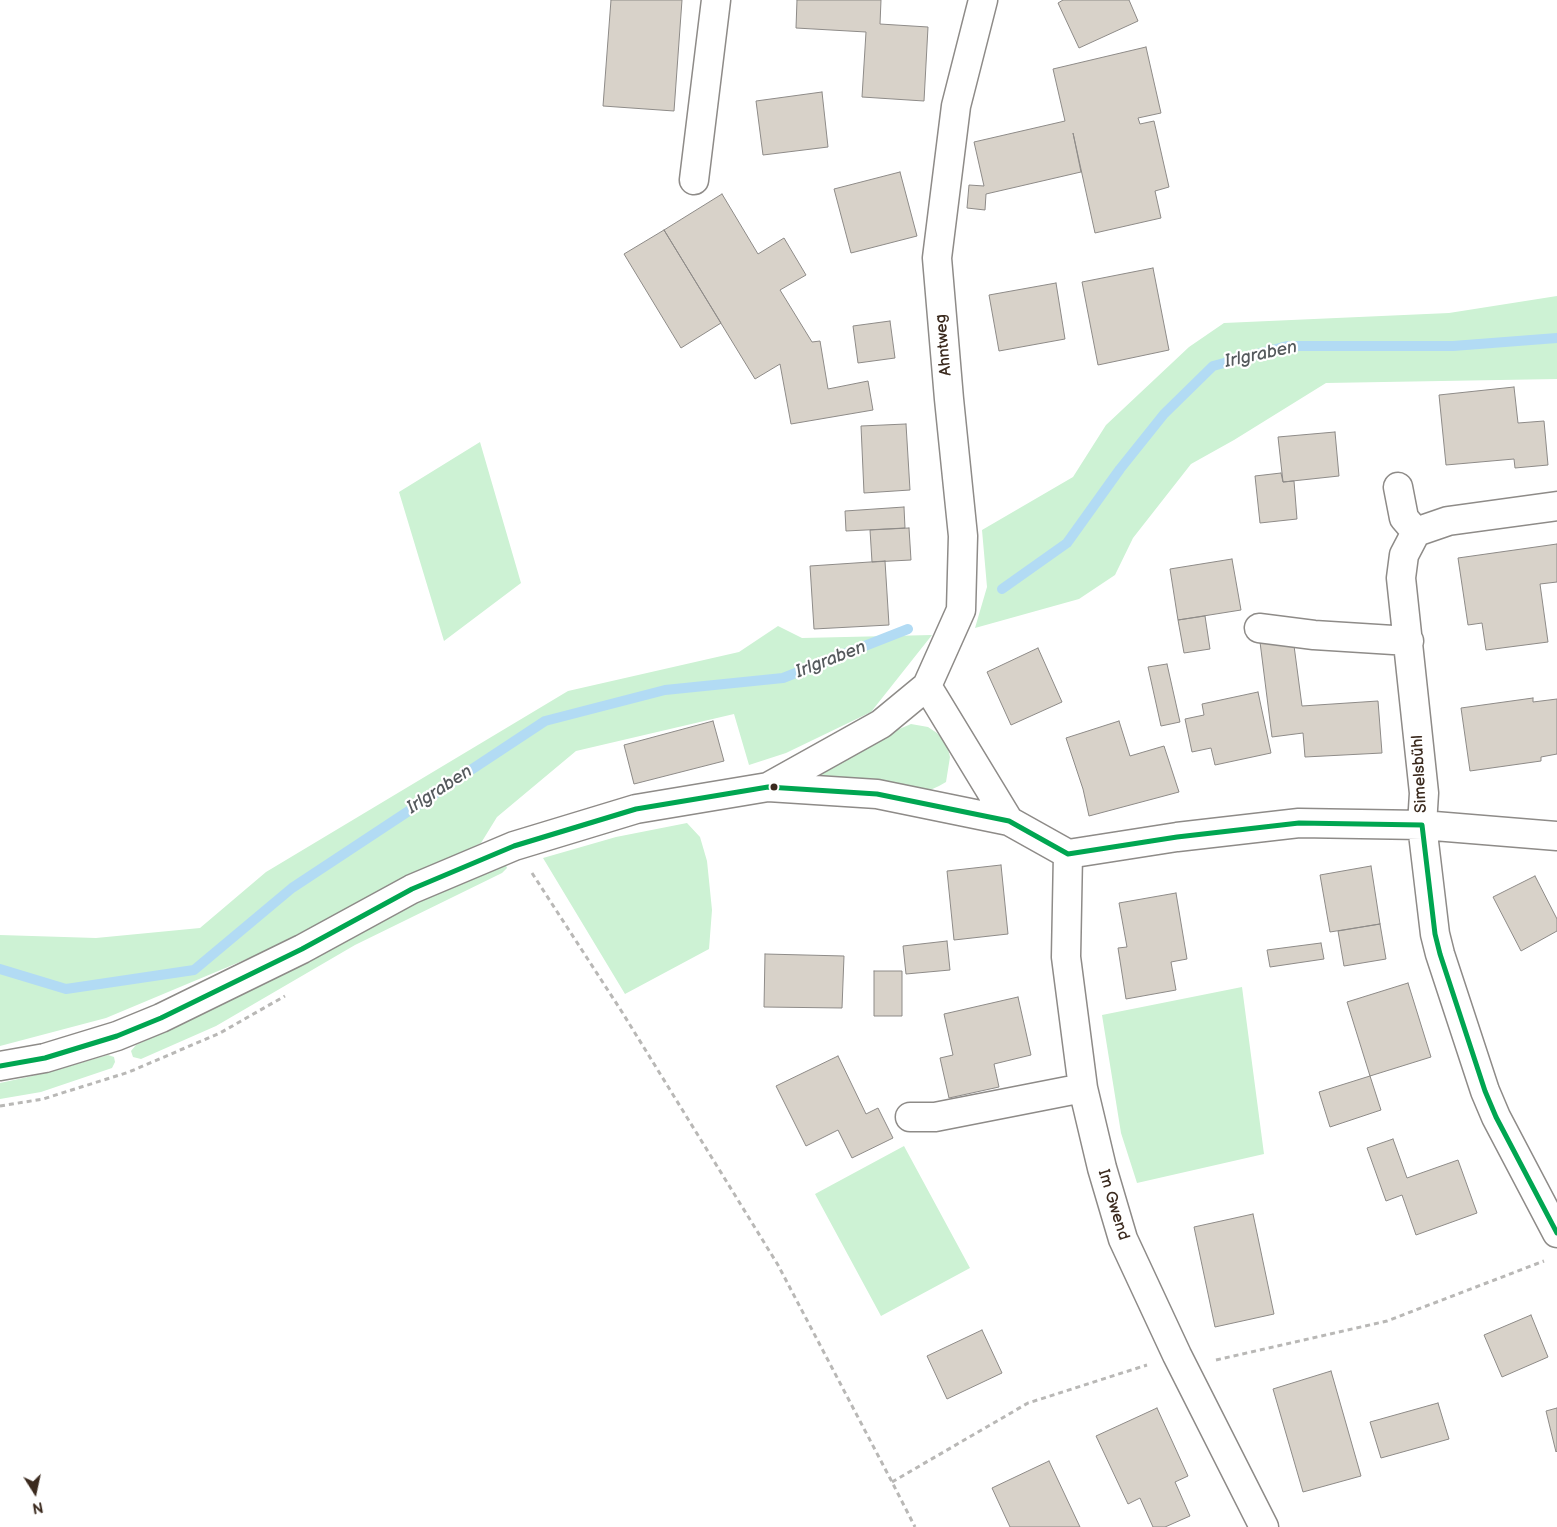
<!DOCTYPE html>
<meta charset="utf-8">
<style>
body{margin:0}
#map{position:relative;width:1557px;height:1527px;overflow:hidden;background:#fff;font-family:"Balsamiq Sans",sans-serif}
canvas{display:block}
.north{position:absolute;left:10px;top:1467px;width:50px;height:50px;-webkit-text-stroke:4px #fff;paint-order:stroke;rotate:170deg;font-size:14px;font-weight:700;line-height:20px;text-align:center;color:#3b2a1e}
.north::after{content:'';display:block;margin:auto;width:18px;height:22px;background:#3b2a1e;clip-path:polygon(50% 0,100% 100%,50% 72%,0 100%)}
</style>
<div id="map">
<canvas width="1557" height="1527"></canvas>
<div class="north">N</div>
</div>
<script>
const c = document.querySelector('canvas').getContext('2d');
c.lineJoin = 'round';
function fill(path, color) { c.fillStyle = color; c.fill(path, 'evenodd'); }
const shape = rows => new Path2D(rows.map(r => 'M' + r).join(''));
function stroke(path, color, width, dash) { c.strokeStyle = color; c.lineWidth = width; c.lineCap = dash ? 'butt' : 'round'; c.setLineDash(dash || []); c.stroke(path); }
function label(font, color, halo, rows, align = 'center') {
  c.font = font + ' "Balsamiq Sans",sans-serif'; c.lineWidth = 4.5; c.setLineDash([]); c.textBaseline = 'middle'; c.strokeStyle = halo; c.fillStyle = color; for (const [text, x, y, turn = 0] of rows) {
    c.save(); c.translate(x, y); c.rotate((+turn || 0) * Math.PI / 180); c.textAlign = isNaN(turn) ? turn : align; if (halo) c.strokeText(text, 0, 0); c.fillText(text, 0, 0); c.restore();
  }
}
const green = shape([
 [1557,296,1557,379,1326,383,1234,440,1191,464,1133,538,1115,575,1079,599,975,628,987,587,982,530,1073,477,1106,425,1189,347,1224,323,1449,313],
 [480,442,521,583,444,641,399,492],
 [778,626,802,638,932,635,871,712,786,753,749,765,734,714,576,751,497,817,481,843,254,956,106,1018,0,1046,0,935,96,938,200,928,266,872,568,691,739,652],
 [911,724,928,727,937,733,947,745,950,757,946,782,939,786,928,791,822,780,821,771,883,736],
 [687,823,700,837,707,861,712,910,709,949,625,994,543,858,616,837],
 [505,862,507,868,502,873,355,945,216,1026,141,1059,133,1057,131,1051,136,1045,169,1030,417,898],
 [1242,987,1264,1154,1137,1183,1121,1133,1102,1015],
 [108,1055,114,1057,115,1062,112,1068,41,1092,0,1099,0,1083,46,1073],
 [904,1146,970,1268,881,1316,815,1194]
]);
const stream = shape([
 [1002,589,1067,543,1120,469,1164,414,1213,366,1287,346,1453,346,1557,338],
 [0,969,66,989,194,970,292,888,545,721,665,690,783,678,908,629]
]);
const building = shape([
 [611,0,682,0,674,111,603,106,611,0],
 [797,0,881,0,880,24,928,27,924,101,862,97,866,32,796,28,797,0],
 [1063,0,1129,0,1138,21,1079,48,1058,3,1063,0],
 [1146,47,1161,113,1138,118,1140,124,1154,121,1169,187,1155,191,1161,218,1095,233,1073,133,1081,172,986,194,985,210,967,208,969,185,984,186,974,142,1065,121,1053,69,1146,47],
 [822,92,828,147,763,155,756,101,822,92],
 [900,172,917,236,851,253,834,189,900,172],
 [722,194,758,254,784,238,806,275,780,290,812,342,820,341,828,389,868,381,873,410,791,424,780,364,755,379,664,230,722,194],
 [664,230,721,323,681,348,624,254,664,230],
 [1153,268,1169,350,1098,365,1082,282,1153,268],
 [1056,283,1065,339,999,351,989,295,1056,283],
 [890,321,895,358,858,363,853,326,890,321],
 [1514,387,1518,423,1544,421,1548,465,1515,468,1514,459,1446,465,1439,395,1514,387],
 [906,424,910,490,864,493,861,426,906,424],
 [1335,432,1339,476,1283,482,1278,437,1335,432],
 [1281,473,1283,482,1294,481,1297,519,1260,523,1255,476,1281,473],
 [904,507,905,528,846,531,845,511,904,507],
 [909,528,911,560,872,562,870,530,909,528],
 [1557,544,1557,582,1540,584,1548,642,1486,650,1482,623,1468,625,1458,558,1557,544],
 [1232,559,1241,610,1178,620,1170,569,1232,559],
 [885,561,889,625,814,629,810,566,885,561],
 [1205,616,1210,649,1184,653,1178,620,1205,616],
 [1293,638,1302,706,1378,701,1382,753,1305,757,1303,733,1272,737,1260,642,1293,638],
 [1038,648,1062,702,1011,725,987,672,1038,648],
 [1167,664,1180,722,1161,726,1148,667,1167,664],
 [1258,692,1271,753,1215,765,1211,748,1192,752,1185,719,1204,715,1202,704,1258,692],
 [1533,698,1533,702,1557,699,1557,754,1541,757,1541,761,1470,771,1461,708,1533,698],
 [713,721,724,761,634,784,624,745,713,721],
 [1119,721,1130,756,1164,746,1179,792,1089,816,1083,789,1066,738,1119,721],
 [1001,865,1008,934,954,940,947,871,1001,865],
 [1371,866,1380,924,1330,932,1320,875,1371,866],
 [1535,876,1557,919,1557,931,1521,951,1493,897,1535,876],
 [1176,893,1187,959,1171,962,1176,990,1126,999,1118,948,1127,947,1119,903,1176,893],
 [1380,924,1386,959,1344,966,1338,931,1380,924],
 [947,941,950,970,906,974,903,946,947,941],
 [1321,943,1324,959,1270,967,1267,950,1321,943],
 [765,954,844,956,842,1008,764,1007,765,954],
 [874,971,902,971,902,1016,874,1016,874,971],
 [1408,983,1431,1057,1370,1076,1347,1002,1408,983],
 [1018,997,1031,1055,994,1064,999,1087,949,1098,940,1058,953,1055,944,1014,1018,997],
 [838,1056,866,1114,878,1108,893,1138,852,1158,838,1130,806,1146,776,1086,838,1056],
 [1370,1076,1381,1110,1330,1127,1319,1092,1370,1076],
 [1393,1139,1407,1178,1458,1160,1477,1213,1416,1235,1402,1195,1386,1201,1367,1148,1393,1139],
 [1253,1214,1274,1314,1215,1327,1194,1227,1253,1214],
 [1531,1315,1548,1357,1502,1377,1484,1335,1531,1315],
 [982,1330,1002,1373,947,1399,927,1356,982,1330],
 [1331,1371,1361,1476,1303,1492,1273,1389,1331,1371],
 [1438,1403,1449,1439,1381,1458,1370,1422,1438,1403],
 [1157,1408,1188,1476,1175,1482,1190,1516,1165,1527,1153,1527,1140,1498,1128,1504,1096,1436,1157,1408],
 [1557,1408,1557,1451,1556,1452,1546,1411,1557,1408],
 [1049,1461,1080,1527,1010,1527,992,1488,1049,1461]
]);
const path = shape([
 [532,873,622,1012,778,1265,892,1482,915,1527],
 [0,1106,43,1099,129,1072,220,1033,285,996],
 [1216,1360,1387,1321,1544,1261],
 [892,1482,1028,1403,1147,1365]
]);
const minor = shape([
 [694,180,716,0],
 [1398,487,1404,518,1416,532],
 [1557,506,1448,521,1416,532,1404,555,1401,578,1424,793,1422,825,1435,934,1440,954,1485,1091,1496,1117,1557,1233],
 [1259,628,1314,635,1409,641],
 [927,686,1009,821],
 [768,787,881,724,927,686,961,610,963,536,949,399,937,258,956,106,983,0],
 [1068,854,1066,957,1083,1088,1102,1168,1123,1239,1177,1355,1264,1527],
 [0,1066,45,1058,117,1036,161,1018,302,949,412,889,514,846,636,809,768,787,877,794,1009,821,1068,854,1177,837,1299,823,1422,825,1557,836],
 [910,1117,935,1117,1083,1088]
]);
const bus1 = shape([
 [0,1066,45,1058,117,1036,161,1018,302,949,412,889,514,846,636,809,768,787,877,794,1009,821,1068,854,1177,837,1299,823,1422,825,1435,934,1440,954,1485,1091,1496,1117,1557,1233]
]);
const markers = [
 [774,787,4.5,"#3b2a1e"]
];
const streetNames = [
 ["Ahntweg",944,345,-95],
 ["Simelsbühl",1420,774,-93],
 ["Im Gwend",1113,1205,73]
];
const waterNames = [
 ["Irlgraben",1261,355,-12],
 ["Irlgraben",831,660,-21],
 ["Irlgraben",440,790,-33]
];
fill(green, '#cdf2d4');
stroke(stream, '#b2dbf4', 10);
fill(building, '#d8d2c9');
stroke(building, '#8e8b88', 1);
stroke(minor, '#8e8b88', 31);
stroke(path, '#b9b8b6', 3, [5, 4]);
stroke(minor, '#fff', 28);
stroke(bus1, '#00a651', 5);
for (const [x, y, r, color] of markers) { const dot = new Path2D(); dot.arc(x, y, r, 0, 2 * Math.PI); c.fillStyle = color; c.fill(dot); stroke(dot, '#fff', 2); }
label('16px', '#3b2a1e', '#fff', streetNames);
label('italic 18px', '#555a5d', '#fff', waterNames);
</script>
